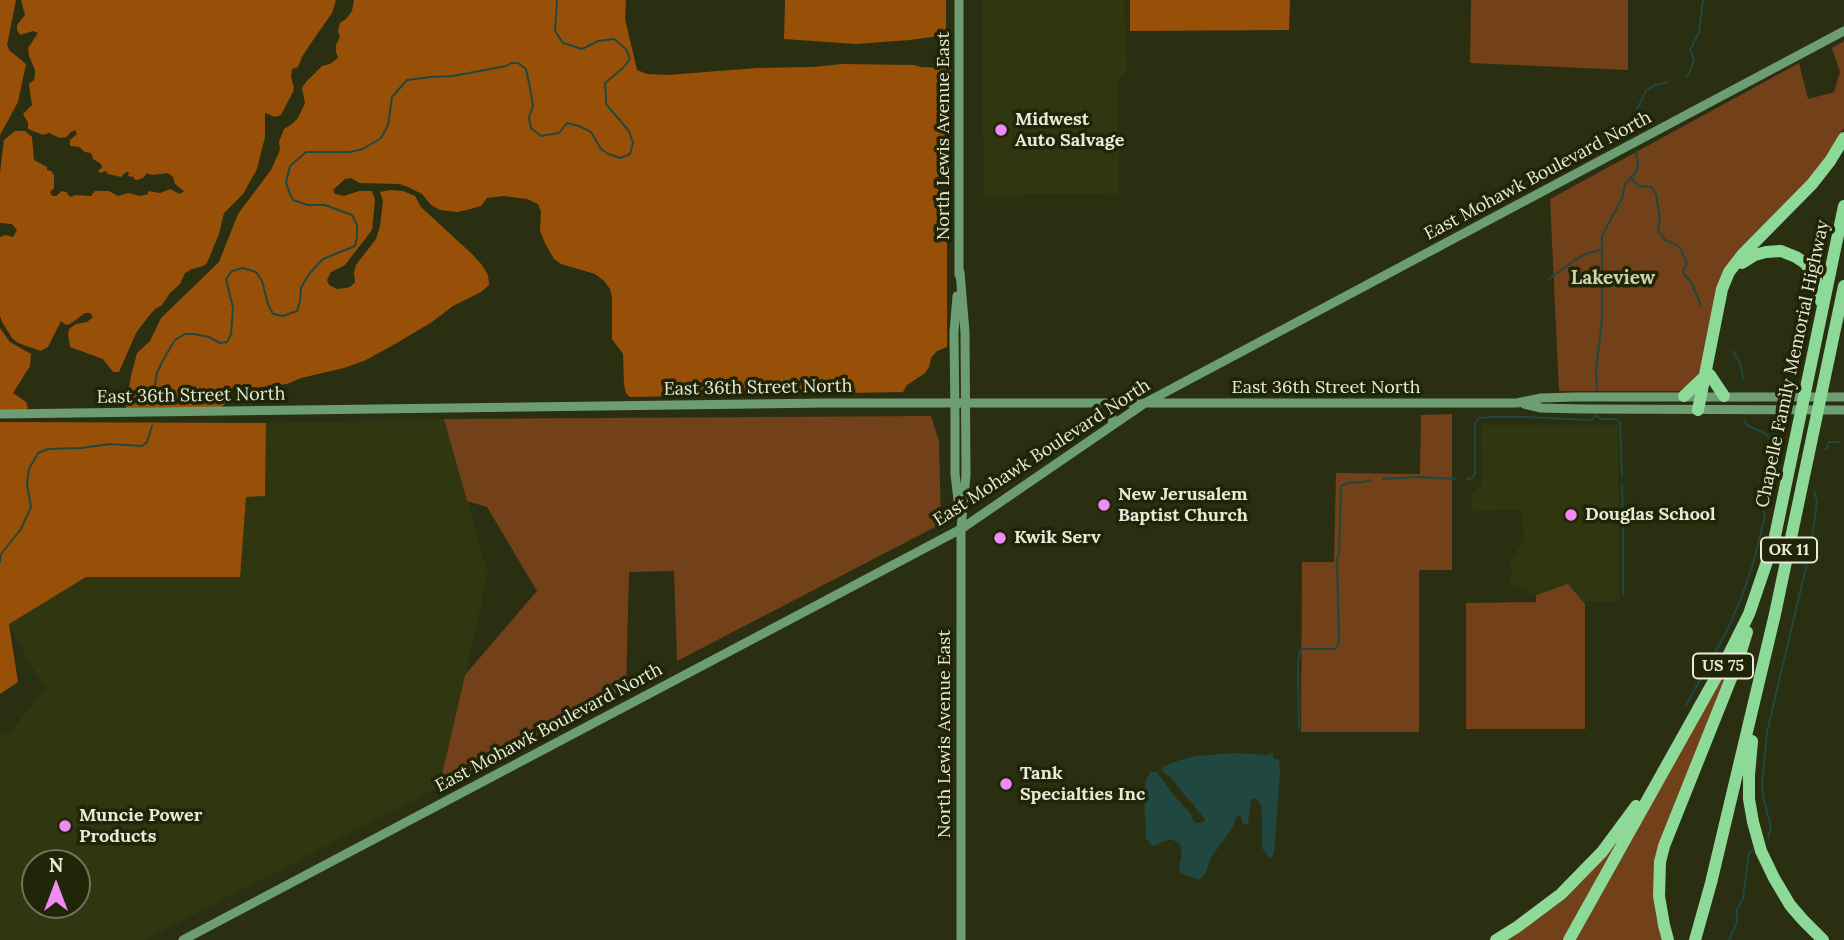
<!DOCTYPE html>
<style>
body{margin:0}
#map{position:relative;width:1844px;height:940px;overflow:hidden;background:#2a2f11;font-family:Lora,serif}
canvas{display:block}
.north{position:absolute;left:21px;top:849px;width:70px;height:70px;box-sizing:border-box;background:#202507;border:2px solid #70745b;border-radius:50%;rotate:0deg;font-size:19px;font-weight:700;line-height:28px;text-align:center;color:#e7ebd9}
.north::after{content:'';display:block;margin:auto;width:24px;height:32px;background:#f08bf5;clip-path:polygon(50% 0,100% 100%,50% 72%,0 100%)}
</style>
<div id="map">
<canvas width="1844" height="940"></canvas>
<div class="north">N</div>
</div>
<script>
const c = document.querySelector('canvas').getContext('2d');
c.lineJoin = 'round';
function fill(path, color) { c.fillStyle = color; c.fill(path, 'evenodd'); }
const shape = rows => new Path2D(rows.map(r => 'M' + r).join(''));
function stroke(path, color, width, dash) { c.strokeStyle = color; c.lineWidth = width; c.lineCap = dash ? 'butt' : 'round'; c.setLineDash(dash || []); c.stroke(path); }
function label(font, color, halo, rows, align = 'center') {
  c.font = font + ' Lora,serif'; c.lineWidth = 7; c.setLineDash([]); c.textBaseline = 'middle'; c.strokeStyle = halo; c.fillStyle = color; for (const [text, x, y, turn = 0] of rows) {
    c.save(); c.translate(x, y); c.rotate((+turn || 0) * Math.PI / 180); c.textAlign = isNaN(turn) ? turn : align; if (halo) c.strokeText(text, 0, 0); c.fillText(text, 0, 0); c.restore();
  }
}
const built = shape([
 [981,0,1124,0,1127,70,1118,78,1119,195,1023,194,1022,196,984,196],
 [444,419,488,574,439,787,145,940,0,940,0,735,9,734,45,689,8,624,86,577,239,576,246,497,265,496,266,423],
 [35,863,77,863,77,905,35,905],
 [1481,425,1618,425,1620,602,1584,602,1568,584,1536,595,1510,584,1513,570,1508,566,1524,539,1522,510,1472,511,1472,494,1482,483]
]);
const green = shape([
 [1471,0,1628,0,1628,70,1470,63],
 [1844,41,1844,128,1813,176,1738,254,1700,375,1689,387,1679,391,1559,391,1550,199,1799,63,1808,99,1834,92,1840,72,1832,48],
 [1452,414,1452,570,1419,570,1419,732,1301,732,1302,562,1334,562,1336,473,1420,474,1421,415],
 [931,416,939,441,941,524,677,661,674,571,629,572,626,687,439,787,465,675,537,591,487,507,467,501,444,419],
 [1568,584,1585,604,1585,729,1466,729,1466,603,1536,602,1536,595],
 [1731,658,1735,660,1655,888,1653,898,1662,940,1576,940],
 [1618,841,1562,940,1502,940]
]);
const forest = shape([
 [0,0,16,0,7,45,9,50,26,64,18,102,0,135],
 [21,0,336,0,332,13,311,43,302,57,298,67,292,69,291,77,294,87,293,92,281,115,275,117,265,113,265,137,257,169,243,194,224,213,219,234,207,263,203,266,192,269,185,273,180,284,170,293,162,305,155,309,148,317,136,333,119,372,113,372,103,359,70,347,68,334,69,329,76,324,87,322,93,317,90,313,85,313,70,324,66,325,61,321,48,347,41,351,18,343,12,338,2,322,0,316,0,237,6,235,13,237,17,230,12,224,0,223,0,173,4,140,15,131,25,131,32,137,34,160,47,167,47,170,51,171,54,175,54,188,50,192,52,196,56,196,62,191,66,192,70,197,75,195,91,196,95,191,109,191,118,196,128,193,140,196,148,194,148,191,160,193,170,189,180,194,184,191,175,184,173,177,168,173,152,175,147,173,143,178,137,180,134,179,134,177,128,176,129,172,126,172,121,177,108,174,106,171,100,173,98,171,102,168,101,164,93,159,91,153,85,152,79,147,70,146,70,140,77,134,75,130,71,132,66,137,60,138,49,133,43,135,28,129,28,123,23,114,32,105,29,84,34,80,35,75,35,70,29,56,28,48,38,33,33,31,20,35,17,30,17,25,25,15],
 [354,0,626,0,625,19,637,70,647,74,668,75,757,68,813,67,842,64,914,65,921,67,951,68,950,164,942,170,937,178,937,189,943,193,947,212,947,347,937,351,931,358,929,367,925,373,907,385,903,392,630,397,626,393,624,384,623,354,612,339,612,296,610,289,604,281,595,274,561,264,554,259,545,243,540,231,541,212,538,204,527,199,504,196,487,198,481,206,467,210,457,212,440,210,431,205,422,194,408,187,400,184,360,183,351,178,345,179,333,190,335,194,344,196,359,191,372,191,375,200,372,230,345,265,331,272,327,280,329,285,337,289,345,288,350,287,355,282,354,273,356,265,376,239,380,226,383,201,380,192,390,190,403,191,415,196,421,207,472,254,482,265,488,275,489,285,481,292,453,306,432,322,395,344,366,360,344,368,301,378,287,384,253,388,244,385,234,386,228,393,226,402,222,407,126,408,131,376,137,353,150,341,161,318,219,262,238,214,271,170,280,150,279,142,284,129,292,124,298,118,305,103,302,88,306,82,322,66,330,64,338,58,336,52,336,45,340,37,338,31,340,23,346,19,352,11],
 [785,0,946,0,946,35,910,40,856,44,784,39],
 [1130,0,1290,0,1289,30,1130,31],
 [0,328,10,342,31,354,30,366,13,393,26,402,28,408,24,411,0,411],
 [0,422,266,423,265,496,246,497,240,577,86,577,9,624,18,682,0,694]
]);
const water = shape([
 [1273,752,1273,758,1279,760,1280,773,1274,853,1270,859,1262,848,1262,817,1261,805,1255,798,1251,799,1248,824,1243,824,1240,815,1237,816,1232,828,1210,859,1206,872,1199,880,1180,873,1179,866,1182,855,1180,844,1171,839,1153,846,1146,838,1144,794,1146,779,1151,772,1157,772,1173,794,1190,813,1193,820,1196,823,1202,823,1205,820,1200,813,1171,778,1161,770,1165,766,1180,760,1196,756,1235,753,1268,755]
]);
const stream = shape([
 [1686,77,1690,72,1694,59,1690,50,1699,32,1703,0],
 [1628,138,1627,130,1646,91,1653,86,1668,82],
 [1632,179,1639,186,1651,187,1656,194,1660,219,1658,230,1665,240,1677,245,1681,250,1687,263,1683,271,1684,274,1691,282,1701,305],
 [1548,280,1575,260,1588,253,1601,250],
 [1733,351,1740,363,1743,378],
 [1597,390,1596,369,1602,320,1602,236,1622,198,1625,184,1636,172,1638,164,1636,151],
 [153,397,157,373,162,362,175,340,185,334,194,334,209,337,220,343,227,342,231,334,233,308,226,279,232,271,243,268,256,272,262,281,268,304,273,314,283,316,297,311,300,301,301,288,309,274,323,259,355,246,357,237,357,225,352,215,325,205,308,205,293,200,289,192,286,182,290,166,306,152,350,152,363,149,381,138,388,125,392,97,407,80,431,77,453,76,506,66,511,63,518,63,526,69,530,88,533,106,529,117,531,128,541,136,559,133,567,123,579,126,591,132,601,149,608,154,621,158,630,154,633,143,629,131,606,104,606,96,605,83,623,68,630,59,626,49,614,39,598,41,582,49,563,43,555,31,557,0],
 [1598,417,1602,419,1615,419,1620,422,1622,477],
 [1744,420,1747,425,1766,434,1770,440,1772,455,1780,461],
 [1770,440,1783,442],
 [1824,450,1827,448,1829,442,1840,442],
 [1383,479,1419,477,1455,479],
 [1467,479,1472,478,1475,474,1475,424,1479,418,1491,417,1528,417,1587,420,1591,420,1597,415],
 [1622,486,1623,518],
 [0,562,1,554,21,529,31,507,27,484,29,469,38,453,48,449,81,448,110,444,142,446,147,442,152,426],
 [1623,595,1623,528],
 [1686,705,1726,633,1742,596,1752,567,1765,517,1764,512,1768,493,1771,452],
 [1299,729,1298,663,1300,651,1302,649,1335,649,1338,645,1339,638,1337,559,1339,554,1341,486,1347,483,1363,482,1371,480],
 [1768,838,1771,827,1764,801,1762,785,1767,732,1811,546,1817,501,1814,491],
 [1729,940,1737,922,1737,909,1743,899,1749,853,1753,850]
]);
const secondary = shape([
 [959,0,959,275],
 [960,272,965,332,966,475,961,529,961,940],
 [957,296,954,332,955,419,955,474,959,509],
 [1110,403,1113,425],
 [1524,404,1541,408,1584,409,1844,410],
 [0,414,826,403,1517,403,1541,398,1574,397,1844,397],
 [183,940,961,529,1145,403,1844,31]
]);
const highway = shape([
 [1742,263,1755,255,1766,252,1781,251,1796,257,1805,263,1815,276,1821,301],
 [1710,375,1724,396],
 [1684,396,1704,377],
 [1698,410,1722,289,1729,272,1743,254,1812,184,1830,161,1844,138],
 [1752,741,1749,775,1749,799,1753,822,1761,851,1774,878,1790,905,1803,920,1823,940],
 [1496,940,1517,927,1561,894,1602,852,1636,806],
 [1569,940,1729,654,1749,614,1774,541,1844,206],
 [1668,940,1664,925,1659,896,1660,862,1664,846,1738,661,1747,632],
 [1695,940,1711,883,1775,614,1844,286]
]);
const markers = [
 [1001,130,7,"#f08bf5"],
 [1104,505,7,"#f08bf5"],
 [1571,515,7,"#f08bf5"],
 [1000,538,7,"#f08bf5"],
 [1006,784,7,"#f08bf5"],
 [65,826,7,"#f08bf5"]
];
const shields = [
 [1789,550,56],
 [1723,666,60]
];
const shieldNames = [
 ["OK 11",1789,550],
 ["US 75",1723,666]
];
const poiNames = [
 ["Midwest",1015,120],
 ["Auto Salvage",1015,141],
 ["New Jerusalem",1118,495],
 ["Baptist Church",1118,516],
 ["Douglas School",1585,515],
 ["Kwik Serv",1014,538],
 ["Tank",1020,774],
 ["Specialties Inc",1020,795],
 ["Muncie Power",79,816],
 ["Products",79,837]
];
const streetNames = [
 ["North Lewis Avenue East",944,136,-90],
 ["East Mohawk Boulevard North",1538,176,-28],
 ["Chapelle Family Memorial Highway",1793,364,-78],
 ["East 36th Street North",758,388,-1],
 ["East 36th Street North",1326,388],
 ["East 36th Street North",191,396,-1],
 ["East Mohawk Boulevard North",1042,453,-33],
 ["East Mohawk Boulevard North",549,728,-28],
 ["North Lewis Avenue East",945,734,-90]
];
const neighbourhoodNames = [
 ["Lakeview",1613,279]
];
fill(built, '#303610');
fill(green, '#724119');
fill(forest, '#985008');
fill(water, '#204840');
stroke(stream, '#204840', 2);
stroke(secondary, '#6d9e73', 9);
stroke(highway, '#8dda98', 12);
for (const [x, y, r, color] of markers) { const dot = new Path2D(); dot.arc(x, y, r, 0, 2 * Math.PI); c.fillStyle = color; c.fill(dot); stroke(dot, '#202507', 2.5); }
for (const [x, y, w] of shields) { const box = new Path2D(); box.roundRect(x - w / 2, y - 12.5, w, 25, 5); c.fillStyle = '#202507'; c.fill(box); stroke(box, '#e7ebd9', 2); }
label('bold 16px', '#e7ebd9', null, shieldNames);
label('bold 18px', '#e7ebd9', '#202507', poiNames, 'left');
label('18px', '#e7ebd9', '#202507', streetNames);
label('bold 19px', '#cbd3b0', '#202507', neighbourhoodNames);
</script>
